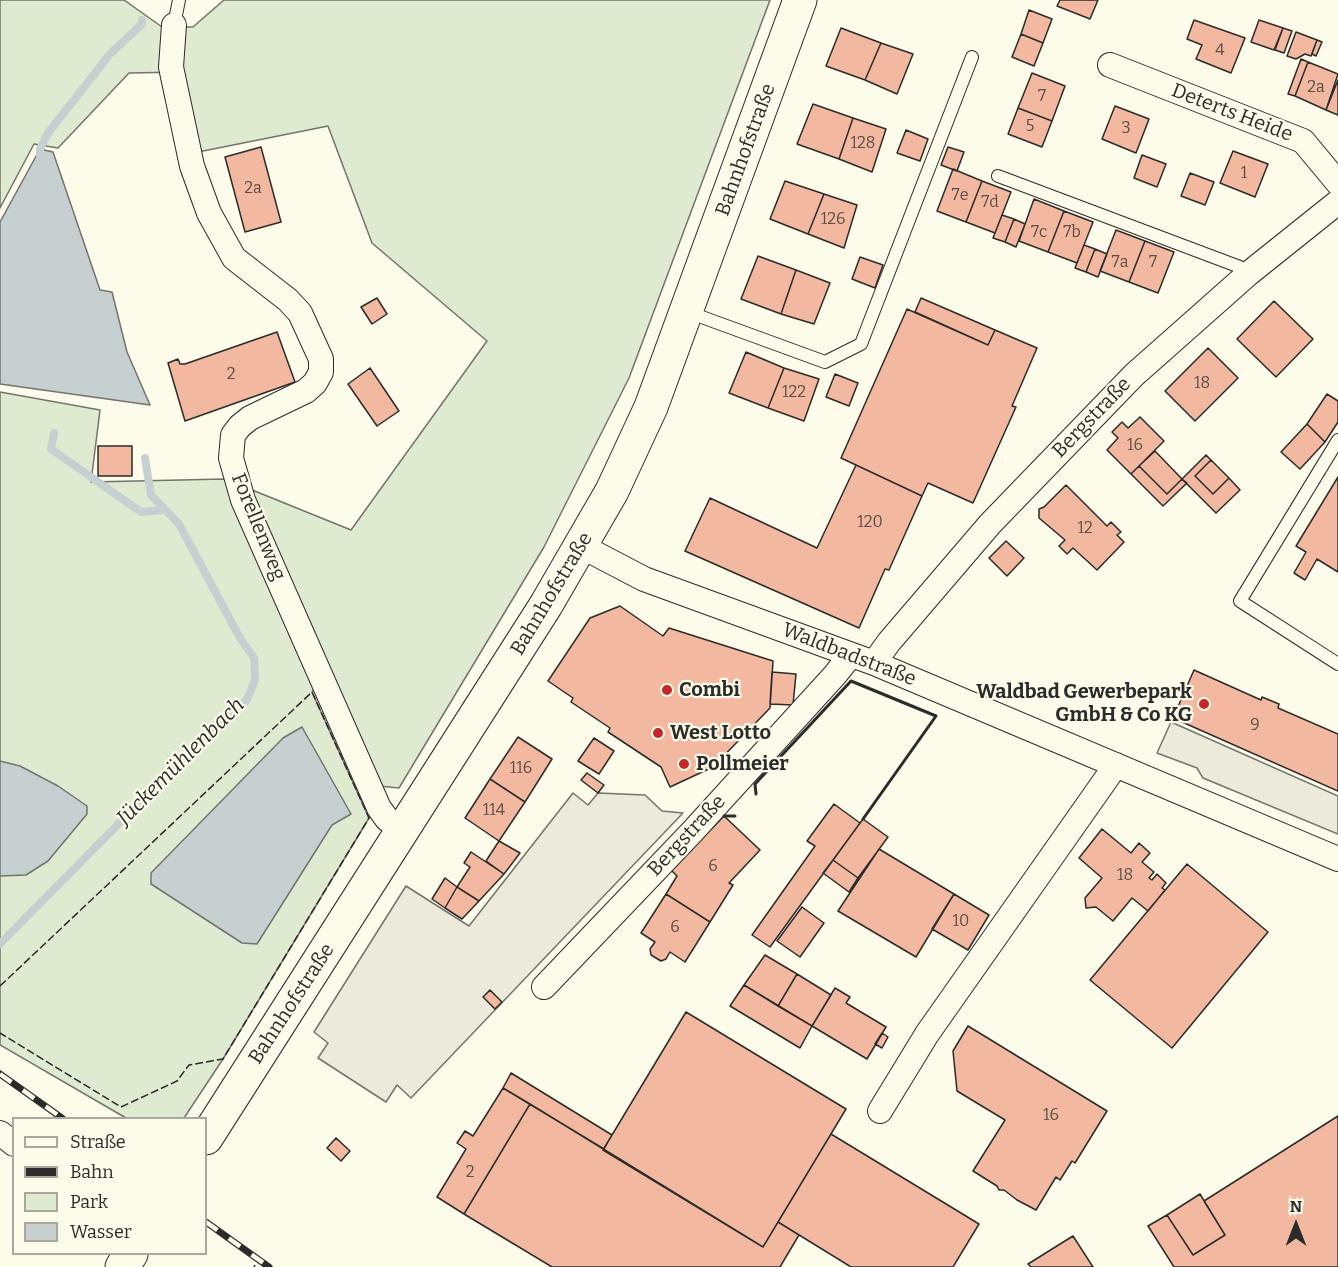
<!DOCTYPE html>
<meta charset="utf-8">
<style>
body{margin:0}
#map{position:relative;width:1338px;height:1267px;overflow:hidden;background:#fdfbea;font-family:Bitter,serif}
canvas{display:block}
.legend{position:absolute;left:12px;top:1117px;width:195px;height:138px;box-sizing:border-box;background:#fdfbea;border:2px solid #a9a89e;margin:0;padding:8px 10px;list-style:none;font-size:18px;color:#2b2b2b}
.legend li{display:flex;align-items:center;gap:12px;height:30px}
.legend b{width:30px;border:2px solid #a9a89e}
.north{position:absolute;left:1266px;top:1195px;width:60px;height:60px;-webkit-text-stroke:4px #fdfbea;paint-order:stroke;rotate:0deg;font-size:16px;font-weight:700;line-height:24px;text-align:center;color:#2b2b2b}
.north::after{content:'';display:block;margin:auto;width:21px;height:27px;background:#2b2b2b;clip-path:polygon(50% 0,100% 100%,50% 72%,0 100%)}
</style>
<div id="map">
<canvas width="1338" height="1267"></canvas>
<ul class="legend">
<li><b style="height:8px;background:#fdfbea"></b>Straße</li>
<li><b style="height:8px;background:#2b2b2b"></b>Bahn</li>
<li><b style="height:16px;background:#deebd1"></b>Park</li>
<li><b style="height:16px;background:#c7d0d0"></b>Wasser</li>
</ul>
<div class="north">N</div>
</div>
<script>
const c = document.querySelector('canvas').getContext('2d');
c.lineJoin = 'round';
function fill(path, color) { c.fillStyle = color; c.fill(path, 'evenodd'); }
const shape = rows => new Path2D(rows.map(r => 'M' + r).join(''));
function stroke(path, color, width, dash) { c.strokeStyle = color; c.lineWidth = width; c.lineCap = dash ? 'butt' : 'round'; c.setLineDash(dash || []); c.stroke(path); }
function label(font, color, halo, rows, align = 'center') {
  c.font = font + ' Bitter,serif'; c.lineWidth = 4.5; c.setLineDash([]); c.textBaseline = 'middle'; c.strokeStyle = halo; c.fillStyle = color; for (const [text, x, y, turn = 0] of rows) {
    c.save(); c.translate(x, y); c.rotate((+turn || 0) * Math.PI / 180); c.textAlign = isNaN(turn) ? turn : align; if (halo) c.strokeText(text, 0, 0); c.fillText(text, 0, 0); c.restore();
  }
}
const green = shape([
 [0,0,124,0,162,27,193,27,224,0,770,0,629,378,544,547,399,788,379,786,329,666,312,692,369,818,223,1059,184,1118,126,1118,0,1045,0,392,100,410,91,482,225,479,351,530,487,341,372,243,328,126,198,152,181,72,129,73,58,148,34,144,0,208,0,0]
]);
const parking = shape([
 [1171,722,1338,796,1338,834,1203,778,1197,768,1157,753,1171,722],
 [573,793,588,805,598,793,645,795,662,811,683,813,411,1098,397,1085,386,1102,318,1058,328,1043,314,1032,406,886,469,926,573,793]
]);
const water = shape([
 [40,149,53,152,100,290,112,292,127,352,150,405,0,384,0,222,40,149],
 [302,727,351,814,332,825,257,944,242,943,151,884,151,873,283,738,302,727],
 [0,761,20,766,58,786,87,806,87,814,48,861,26,875,0,876,0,761]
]);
const stream = shape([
 [40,159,40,149,48,133,110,54,142,24,142,20],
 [54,433,51,449,141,512,165,510],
 [0,944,218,723,247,700,255,680,254,658,240,638,179,524,151,495,145,458]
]);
const building = shape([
 [1060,0,1098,0,1090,19,1057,6,1060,0],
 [1029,10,1052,19,1043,43,1021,34,1029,10],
 [1194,20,1245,38,1231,73,1196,59,1202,45,1187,39,1194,20],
 [1259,20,1283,28,1274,50,1251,42,1259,20],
 [841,28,881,43,865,80,826,66,841,28],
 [1283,28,1292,31,1284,53,1275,50,1283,28],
 [1296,32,1317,40,1311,56,1305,54,1296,59,1287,56,1296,32],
 [1021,34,1043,43,1034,66,1012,57,1021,34],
 [1317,40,1322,42,1316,56,1312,54,1317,40],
 [881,43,913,54,897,94,865,80,881,43],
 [1301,59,1308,62,1295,96,1288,94,1301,59],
 [1308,62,1338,74,1326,110,1295,96,1308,62],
 [1032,73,1065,86,1052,121,1018,108,1032,73],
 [1338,80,1338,115,1326,110,1338,80],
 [813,104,853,118,839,159,797,144,813,104],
 [1115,106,1149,119,1136,153,1102,139,1115,106],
 [1018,108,1052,121,1042,147,1008,134,1018,108],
 [853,118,886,129,872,172,839,159,853,118],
 [906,130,928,139,920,161,897,153,906,130],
 [261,147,281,222,245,232,225,157,261,147],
 [948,147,964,152,957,171,941,165,948,147],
 [1233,151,1268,164,1255,197,1220,183,1233,151],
 [1142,155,1166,164,1157,187,1134,178,1142,155],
 [953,169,982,181,966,222,937,211,953,169],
 [1190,173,1214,182,1205,205,1181,196,1190,173],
 [785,181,824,194,808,234,770,219,785,181],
 [982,181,1011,192,995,233,966,222,982,181],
 [824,194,857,205,844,248,808,234,824,194],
 [1034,199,1064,211,1048,252,1019,241,1034,199],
 [1064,211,1093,222,1077,263,1048,252,1064,211],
 [1002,215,1014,219,1005,242,993,238,1002,215],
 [1014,219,1025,224,1016,247,1005,242,1014,219],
 [1116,230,1145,241,1129,282,1100,271,1116,230],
 [1145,241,1174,252,1158,293,1129,282,1145,241],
 [1084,245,1095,249,1086,272,1075,268,1084,245],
 [1095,249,1107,254,1098,277,1086,272,1095,249],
 [758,256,796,270,781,314,741,299,758,256],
 [860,257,883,265,875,288,852,279,860,257],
 [796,270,830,283,814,324,781,314,796,270],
 [377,298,387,314,372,324,361,307,377,298],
 [921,298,995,330,988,345,915,312,921,298],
 [1274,301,1313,339,1276,377,1237,339,1274,301],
 [907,309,988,345,995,330,1037,348,1012,406,1016,407,973,503,928,483,922,496,841,458,907,309],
 [277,332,295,382,185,421,168,363,178,359,180,364,185,364,277,332],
 [1208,348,1238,378,1195,421,1165,391,1208,348],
 [746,352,784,368,768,408,729,393,746,352],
 [370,368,399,411,377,426,348,384,370,368],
 [784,368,819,379,804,421,768,408,784,368],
 [835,374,858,383,849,406,826,397,835,374],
 [1327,394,1338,401,1338,422,1325,442,1307,424,1327,394],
 [1140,417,1164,441,1131,474,1107,450,1118,438,1112,432,1122,422,1128,428,1140,417],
 [1307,424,1325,442,1300,469,1281,452,1307,424],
 [98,446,132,446,132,476,98,476,98,446],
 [1155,451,1182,479,1167,494,1139,466,1155,451],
 [1206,455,1211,460,1195,476,1213,494,1229,478,1240,490,1216,513,1182,479,1206,455],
 [1211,460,1229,478,1213,494,1195,476,1211,460],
 [856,465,922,496,889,570,885,569,859,628,685,551,710,498,817,548,856,465],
 [1139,466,1167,494,1182,479,1187,483,1163,506,1131,474,1139,466],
 [1338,477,1338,572,1317,559,1305,580,1294,573,1306,552,1296,546,1338,477],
 [1066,485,1107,526,1111,522,1121,532,1117,535,1124,542,1097,570,1073,548,1067,554,1059,546,1065,540,1039,518,1039,509,1044,507,1066,485],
 [1006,541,1024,558,1007,576,989,558,1006,541],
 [620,606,663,636,669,628,773,661,770,708,713,767,670,787,661,767,608,732,610,728,571,702,573,698,548,681,590,618,620,606],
 [1194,670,1261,700,1262,697,1279,704,1278,708,1338,734,1338,791,1173,718,1194,670],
 [772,672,796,674,793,705,770,704,772,672],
 [518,737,552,759,525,802,490,779,518,737],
 [594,738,614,751,599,774,578,761,594,738],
 [587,773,604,785,598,793,581,780,587,773],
 [490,779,525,802,499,841,465,818,490,779],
 [834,804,860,823,770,947,752,935,815,846,807,841,834,804],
 [724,816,760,850,729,883,733,885,710,922,666,894,677,876,671,870,724,816],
 [863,819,888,837,858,878,833,860,863,819],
 [1102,829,1131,853,1139,843,1150,853,1142,862,1154,872,1149,878,1152,880,1157,874,1166,883,1162,888,1165,890,1148,911,1132,898,1113,921,1096,907,1086,908,1085,898,1102,878,1079,858,1102,829],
 [499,841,520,853,504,874,486,861,499,841],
 [879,849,954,894,916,957,838,911,879,849],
 [471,852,504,874,479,901,457,887,470,867,464,863,471,852],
 [833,860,858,878,849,892,823,873,833,860],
 [1187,864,1268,932,1172,1048,1090,980,1187,864],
 [445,878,457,887,445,908,432,899,445,878],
 [457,887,479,901,462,919,445,908,457,887],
 [666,894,710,922,685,962,670,952,666,959,661,961,651,955,650,949,655,942,641,933,666,894],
 [954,894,989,915,968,950,932,929,954,894],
 [802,907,824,923,800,957,777,941,802,907],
 [765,955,797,974,778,1006,744,985,765,955],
 [797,974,831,995,812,1026,778,1006,797,974],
 [744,985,812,1026,800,1048,730,1006,744,985],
 [835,988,850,997,846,1003,886,1027,867,1059,812,1026,835,988],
 [490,990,502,1002,495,1009,483,997,490,990],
 [686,1012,846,1109,763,1247,603,1150,686,1012],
 [968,1026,1107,1111,1075,1163,1072,1161,1060,1180,1056,1177,1036,1210,1017,1200,1004,1190,999,1190,997,1186,973,1171,1005,1120,957,1091,953,1051,968,1026],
 [882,1033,888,1037,882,1048,875,1044,882,1033],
 [511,1073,612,1135,604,1149,503,1088,511,1073],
 [503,1088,530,1104,464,1214,437,1197,466,1149,457,1143,465,1131,473,1136,503,1088],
 [530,1104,763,1247,778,1222,799,1235,780,1267,552,1267,464,1214,530,1104],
 [1338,1116,1338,1267,1174,1267,1148,1226,1167,1215,1193,1255,1225,1235,1204,1201,1338,1116],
 [831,1134,979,1224,953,1267,851,1267,778,1222,831,1134],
 [336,1138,350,1151,341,1161,327,1148,336,1138],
 [1200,1194,1225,1235,1193,1255,1167,1215,1200,1194],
 [1073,1236,1093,1267,1031,1267,1028,1264,1073,1236]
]);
const lane = shape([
 [174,25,179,0],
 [998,176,1240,267,1248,274],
 [688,312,825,362,861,344,972,57],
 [1338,440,1240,601,1338,664]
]);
const street = shape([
 [174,25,171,67,192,166,209,213,234,258,288,300,300,313,321,359,321,372,315,383,306,391,250,418,240,426,233,435,231,458,243,500,379,808,387,819,403,831],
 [1110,65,1303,141,1338,183],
 [581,546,644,579,874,663,1338,859],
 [874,663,889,642,990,524,1134,375,1248,274,1338,202],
 [544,987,692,832,834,676,851,655],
 [880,1111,927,1034,1116,765],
 [0,1133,14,1144]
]);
const secondary = shape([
 [206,1138,546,605,612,491,651,407,800,0],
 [122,1267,131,1254]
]);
const rail = shape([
 [0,1074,62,1118],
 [206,1222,269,1267]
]);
const fence = shape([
 [0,986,312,692,369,818,223,1059,189,1065,177,1081,121,1107,0,1033],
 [254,1267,255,1265]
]);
const wall = shape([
 [756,794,755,784,851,681,936,716,863,819],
 [724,816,735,816]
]);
const markers = [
 [667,690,6,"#c62828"],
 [1204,704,6,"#c62828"],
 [658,733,6,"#c62828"],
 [684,764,6,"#c62828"]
];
const numberNames = [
 ["4",1220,51],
 ["2a",1316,88],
 ["7",1042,97],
 ["5",1030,127],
 ["3",1126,129],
 ["128",863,144],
 ["1",1244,174],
 ["2a",253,189],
 ["7e",960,196],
 ["7d",990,203],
 ["126",833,220],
 ["7c",1039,233],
 ["7b",1072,233],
 ["7a",1120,263],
 ["7",1153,263],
 ["2",231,375],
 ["18",1202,384],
 ["122",794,393],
 ["16",1135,446],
 ["120",870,523],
 ["12",1085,529],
 ["9",1255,726],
 ["116",521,769],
 ["114",494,811],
 ["6",713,867],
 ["18",1125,876],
 ["10",961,922],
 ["6",675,928],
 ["16",1051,1116],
 ["2",470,1173]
];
const streetNames = [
 ["Deterts Heide",1232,113,21],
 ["Bahnhofstraße",746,150,-70],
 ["Bergstraße",1092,418,-46],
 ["Forellenweg",258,527,68],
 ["Bahnhofstraße",552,594,-59],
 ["Waldbadstraße",849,655,21],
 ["Bergstraße",687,836,-47],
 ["Bahnhofstraße",292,1004,-57]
];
const poiNames = [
 ["Combi",679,690],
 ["Waldbad Gewerbepark",1192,692,"right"],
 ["GmbH & Co KG",1192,715,"right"],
 ["West Lotto",670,733],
 ["Pollmeier",696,764]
];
const waterNames = [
 ["Jückemühlenbach",181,762,-45]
];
fill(green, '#deebd1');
stroke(green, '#74746e', 1.5);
fill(parking, '#eceadb');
stroke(parking, '#74746e', 1.5);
fill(water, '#c7d0d0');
stroke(water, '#74746e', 1.5);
stroke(stream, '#c7d0d0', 8);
fill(building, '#f2b8a0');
stroke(building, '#2b2b2b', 1.5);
stroke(lane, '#2b2b2b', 14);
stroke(street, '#2b2b2b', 26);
stroke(secondary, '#2b2b2b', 35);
stroke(lane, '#fdfbea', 12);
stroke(street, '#fdfbea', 24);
stroke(secondary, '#fdfbea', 33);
stroke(rail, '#2b2b2b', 7);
stroke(rail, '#fdfbea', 4.5, [14]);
stroke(fence, '#2b2b2b', 1.5, [8, 3]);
stroke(wall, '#2b2b2b', 3);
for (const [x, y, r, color] of markers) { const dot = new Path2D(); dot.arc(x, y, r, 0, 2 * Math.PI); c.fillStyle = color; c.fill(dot); stroke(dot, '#fdfbea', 2); }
label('16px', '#5d4e48', null, numberNames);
label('20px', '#2b2b2b', '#fdfbea', streetNames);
label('bold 20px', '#2b2b2b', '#fdfbea', poiNames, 'left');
label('italic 21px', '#2b2b2b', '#fdfbea', waterNames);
</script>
